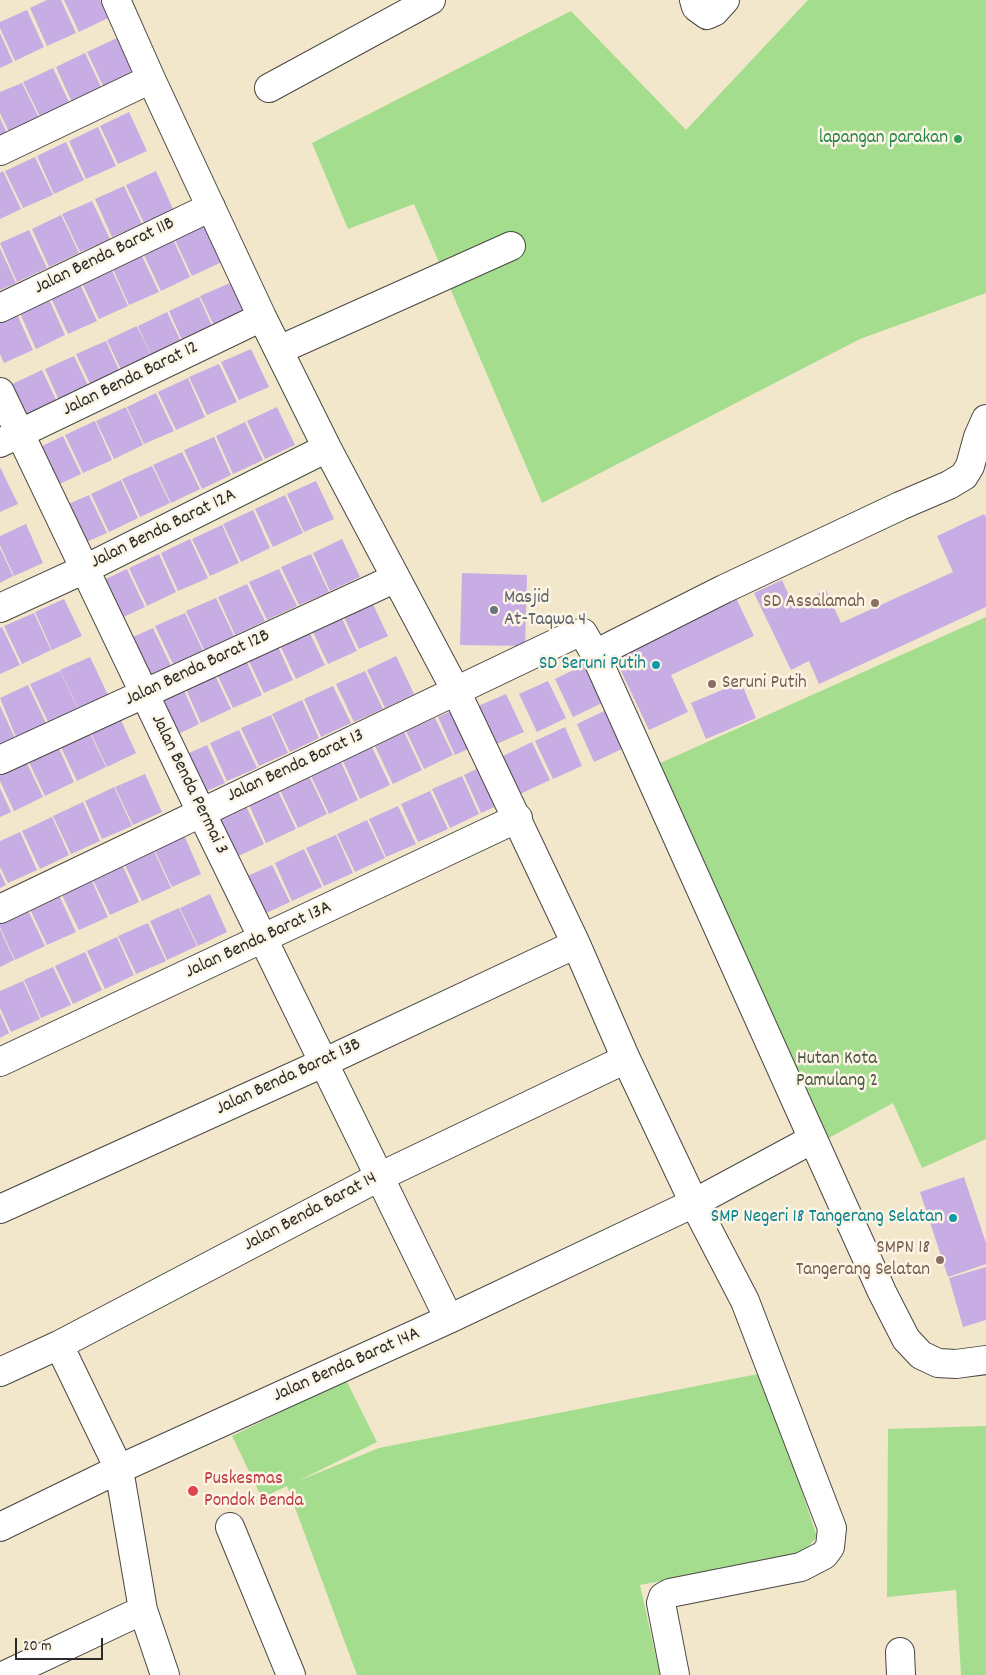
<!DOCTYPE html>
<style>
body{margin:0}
#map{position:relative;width:986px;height:1675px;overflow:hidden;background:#f2e7cb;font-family:Dekko,sans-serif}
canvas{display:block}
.scale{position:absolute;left:15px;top:1638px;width:88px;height:22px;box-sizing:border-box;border:2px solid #2b2b2b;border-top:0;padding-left:6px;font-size:15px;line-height:18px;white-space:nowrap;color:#2b2b2b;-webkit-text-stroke:4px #fcf5e5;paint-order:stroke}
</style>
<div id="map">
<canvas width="986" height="1675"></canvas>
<div class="scale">20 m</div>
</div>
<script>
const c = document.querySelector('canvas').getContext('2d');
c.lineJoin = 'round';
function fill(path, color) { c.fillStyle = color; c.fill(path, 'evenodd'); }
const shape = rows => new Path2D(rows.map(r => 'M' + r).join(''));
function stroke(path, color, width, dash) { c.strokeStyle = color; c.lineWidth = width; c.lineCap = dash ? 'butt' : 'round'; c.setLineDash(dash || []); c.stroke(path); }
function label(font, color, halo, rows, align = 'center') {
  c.font = font + ' Dekko,sans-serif'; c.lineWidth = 5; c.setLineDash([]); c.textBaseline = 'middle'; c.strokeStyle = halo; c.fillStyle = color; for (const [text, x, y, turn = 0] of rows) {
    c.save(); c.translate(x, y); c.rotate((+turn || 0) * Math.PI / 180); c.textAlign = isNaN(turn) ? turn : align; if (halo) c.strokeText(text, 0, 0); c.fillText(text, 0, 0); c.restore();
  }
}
const green = shape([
 [808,0,986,0,986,293,860,339,542,503,414,204,348,229,312,143,571,11,686,130],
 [986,617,986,1139,922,1168,893,1103,827,1139,658,764],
 [763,1373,817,1537,800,1555,640,1585,660,1675,357,1675,287,1486,262,1498,232,1436,346,1380,377,1442,298,1481,379,1448],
 [986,1426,986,1675,961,1675,956,1590,887,1597,888,1429]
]);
const building = shape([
 [47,0,61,0,76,33,47,46,30,8],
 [64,0,100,0,108,18,79,32],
 [27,10,44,47,15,61,0,28,0,22],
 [0,33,13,62,0,68],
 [117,38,134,76,105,90,87,52],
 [85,53,103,91,73,105,56,67],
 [53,68,71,106,41,119,23,82],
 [22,83,40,120,10,134,0,113,0,92],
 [129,112,147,151,118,164,100,126],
 [0,118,8,135,0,139],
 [98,127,116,166,86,179,69,141],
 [66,142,84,180,54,194,37,156],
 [35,157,53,195,23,208,5,171],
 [3,171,21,209,0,219,0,173],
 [156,171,173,209,144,223,126,185],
 [124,186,142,224,112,237,95,199],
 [92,201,110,239,80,252,62,214],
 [61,215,79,253,49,267,32,229],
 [204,224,222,262,192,276,174,238],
 [29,230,47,268,17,282,0,243],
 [173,239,190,277,161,291,143,253],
 [0,248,16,283,0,290],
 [141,254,159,292,129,305,112,267],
 [111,268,128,306,99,319,81,281],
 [79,282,97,321,68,334,50,296],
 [230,283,248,321,218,334,200,296],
 [48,297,65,335,36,349,19,311],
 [199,297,216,335,186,349,169,311],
 [16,312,33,350,4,363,0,354,0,319],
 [167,312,185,350,155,364,138,326],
 [137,326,155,364,125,378,107,340],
 [106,341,123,379,94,392,76,354],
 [251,349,269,387,239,400,221,362],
 [74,356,92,394,62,407,45,369],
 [219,364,237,402,207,415,189,377],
 [42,370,60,408,30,422,12,384],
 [188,378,205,417,176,430,158,392],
 [156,393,174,431,144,444,127,407],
 [126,407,143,445,114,459,96,421],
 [277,407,295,445,265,459,247,421],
 [95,421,112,460,83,473,65,435],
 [245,422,263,460,233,474,216,436],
 [63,436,81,474,51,488,34,450],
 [214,437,231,475,202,489,184,450],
 [182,452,200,489,171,503,153,465],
 [152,466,170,503,140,517,122,479],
 [0,467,18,504,0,512],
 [121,480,138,518,109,532,91,494],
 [316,481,334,519,304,532,287,494],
 [89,495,107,533,77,546,59,508],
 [285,495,303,533,273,547,255,509],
 [253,510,270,548,241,562,223,524],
 [984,514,986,517,986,607,819,684,809,661,791,670,754,593,782,580,793,605,826,590,841,623,953,572,937,536],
 [26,524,43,563,14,576,0,545,0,536],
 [222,525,239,563,210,576,192,539],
 [190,539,208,578,178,591,161,553],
 [342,539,360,577,330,591,313,553],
 [0,548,13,576,0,583],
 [159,554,176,592,147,606,129,568],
 [311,554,329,592,299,605,281,567],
 [127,569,145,607,115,621,97,583],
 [279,569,297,606,267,620,249,582],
 [462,573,527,575,525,646,460,645],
 [247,584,265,621,235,635,218,597],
 [216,598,234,636,204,650,186,611],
 [370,598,388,636,359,649,341,611],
 [736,598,754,636,671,675,688,712,649,730,613,654],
 [64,599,82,636,52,650,35,612],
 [339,612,357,651,328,664,310,626],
 [34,613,51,650,22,664,4,626],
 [185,613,203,651,173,664,155,626],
 [2,627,20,665,0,674,0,628],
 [307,627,325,665,296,679,278,641],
 [153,628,171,666,141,679,124,641],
 [276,642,293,680,264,693,246,655],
 [244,656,262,695,233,708,215,670],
 [396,656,414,694,385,708,367,670],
 [90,657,108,695,78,708,60,670],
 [584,665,602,703,573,717,555,679],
 [60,671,78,709,48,722,30,684],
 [213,671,231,709,201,723,184,685],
 [365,671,383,709,354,722,336,684],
 [548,681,566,718,537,732,519,694],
 [741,682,756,718,706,739,691,703],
 [28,685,46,723,16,737,0,698],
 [182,686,199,724,170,738,152,700],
 [333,686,351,723,321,737,304,699],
 [506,694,524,732,494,745,476,707],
 [302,700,319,738,290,752,272,714],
 [0,706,15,738,0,745],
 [460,707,477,745,455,755,438,717],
 [606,710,624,748,594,762,577,724],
 [271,715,288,753,259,766,241,728],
 [119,716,136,753,107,767,89,729],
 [435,718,453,755,424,769,406,731],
 [565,727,582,766,553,779,535,741],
 [88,729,106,767,77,781,59,743],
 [239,730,257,768,227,781,210,743],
 [404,732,422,770,393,784,375,746],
 [532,742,550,780,520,794,503,756],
 [57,744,74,782,45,796,27,758],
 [207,745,225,783,195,796,178,758],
 [372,747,390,785,360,799,343,761],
 [25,759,43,797,14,811,0,781,0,771],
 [341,762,358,800,329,814,311,776],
 [485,765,503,803,481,813,464,775],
 [145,774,162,812,133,825,115,787],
 [309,776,327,814,298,828,280,790],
 [462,776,479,814,450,828,432,789],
 [114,787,132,826,102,839,85,801],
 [0,788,11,812,0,817],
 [278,791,296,829,266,843,249,805],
 [430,791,448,829,418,842,401,804],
 [83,802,100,841,71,854,53,816],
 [246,806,264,844,234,858,217,820],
 [398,806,416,844,386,857,369,819],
 [52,817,69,855,40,869,22,831],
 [367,820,385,858,355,872,337,834],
 [20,832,37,870,8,883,0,867,0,841],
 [184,835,201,874,172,887,154,849],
 [336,835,353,873,324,886,306,848],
 [153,849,171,888,142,901,124,863],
 [304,849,322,887,292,901,275,863],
 [122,864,139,902,110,915,92,878],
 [272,865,290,902,260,916,243,878],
 [0,872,6,885,0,888],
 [91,879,108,917,79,930,61,893],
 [58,893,76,932,47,945,29,907],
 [210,894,227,932,198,946,180,908],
 [27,908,45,946,15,960,0,927,0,921],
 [179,908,197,946,167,960,150,921],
 [148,923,166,961,136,974,118,936],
 [0,929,14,960,0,967],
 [117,937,134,975,105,989,87,951],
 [85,952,102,990,73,1004,55,966],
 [53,967,71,1005,41,1018,24,980],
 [23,981,40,1019,11,1032,0,1008,0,991],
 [0,1013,9,1033,0,1038],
 [964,1177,986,1243,986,1264,948,1277,920,1192],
 [986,1267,986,1320,963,1327,949,1278]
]);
const minor = shape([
 [116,0,151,79,262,317,327,448,456,691,576,944,626,1059,694,1203,745,1301,832,1528,830,1547,824,1555,801,1567,670,1593,663,1597,661,1603,675,1675],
 [694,0,696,7,707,15,714,12,725,0],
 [269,88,431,0],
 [0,151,151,79],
 [0,308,211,207],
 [279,350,511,246],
 [0,392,201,812,449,1319],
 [0,443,262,317],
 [0,608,85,569,327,448],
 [595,654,724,589,900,506,949,485,964,476,970,466,978,437,986,419],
 [0,760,396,578],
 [0,909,575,634,583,633,595,654,813,1139,882,1292,906,1339,921,1355,938,1363,956,1364,986,1360],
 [0,1062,518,818],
 [0,1209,323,1063,576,944],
 [59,1345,119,1469,143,1610,165,1675],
 [0,1372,59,1345,379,1177,626,1059],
 [0,1527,119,1469,449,1319,694,1203,813,1139],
 [230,1527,291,1675],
 [900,1652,901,1675],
 [5,1675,143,1610]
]);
const markers = [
 [958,139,5,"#2e9e5b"],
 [875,603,5,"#8d6e63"],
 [494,610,5,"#6b7280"],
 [656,665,5,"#0f9aa8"],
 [712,684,5,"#8d6e63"],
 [953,1218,5,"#0f9aa8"],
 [940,1260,5,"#8d6e63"],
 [193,1491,6,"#e0444e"]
];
const leisureNames = [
 ["lapangan parakan",948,139]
];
const streetNames = [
 ["Jalan Benda Barat 11B",105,257,-26],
 ["Jalan Benda Barat 12",131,380,-26],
 ["Jalan Benda Barat 12A",164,530,-26],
 ["Jalan Benda Barat 12B",198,669,-25],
 ["Jalan Benda Barat 13",296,767,-25],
 ["Jalan Benda Permai 3",188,785,64],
 ["Jalan Benda Barat 13A",259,941,-25],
 ["Jalan Benda Barat 13B",289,1078,-25],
 ["Jalan Benda Barat 14",311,1213,-28],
 ["Jalan Benda Barat 14A",347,1366,-24]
];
const worshipNames = [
 ["Masjid",504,599],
 ["At-Taqwa 4",504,621]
];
const educationNames = [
 ["SD Assalamah",865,603],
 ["Seruni Putih",722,684,"left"],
 ["SMPN 18",930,1249],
 ["Tangerang Selatan",930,1271]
];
const cultureNames = [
 ["SD Seruni Putih",646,665],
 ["SMP Negeri 18 Tangerang Selatan",943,1218]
];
const parkNames = [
 ["Hutan Kota",837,1060],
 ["Pamulang 2",837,1082]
];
const healthNames = [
 ["Puskesmas",204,1480],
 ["Pondok Benda",204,1502]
];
fill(green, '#a5dd8f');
fill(building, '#c8ace4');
stroke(minor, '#494743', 30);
stroke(minor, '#fff', 28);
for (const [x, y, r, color] of markers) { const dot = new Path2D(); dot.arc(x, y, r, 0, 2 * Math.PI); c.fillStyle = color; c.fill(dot); stroke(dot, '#fcf5e5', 2); }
label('19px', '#27864d', '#fcf5e5', leisureNames, 'right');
label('19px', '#2b2b2b', '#fcf5e5', streetNames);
label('19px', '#5b616d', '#fcf5e5', worshipNames, 'left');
label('19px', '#785e54', '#fcf5e5', educationNames, 'right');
label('19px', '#0d838f', '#fcf5e5', cultureNames, 'right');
label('19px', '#4a5844', '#fcf5e5', parkNames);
label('19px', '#be3a42', '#fcf5e5', healthNames, 'left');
</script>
